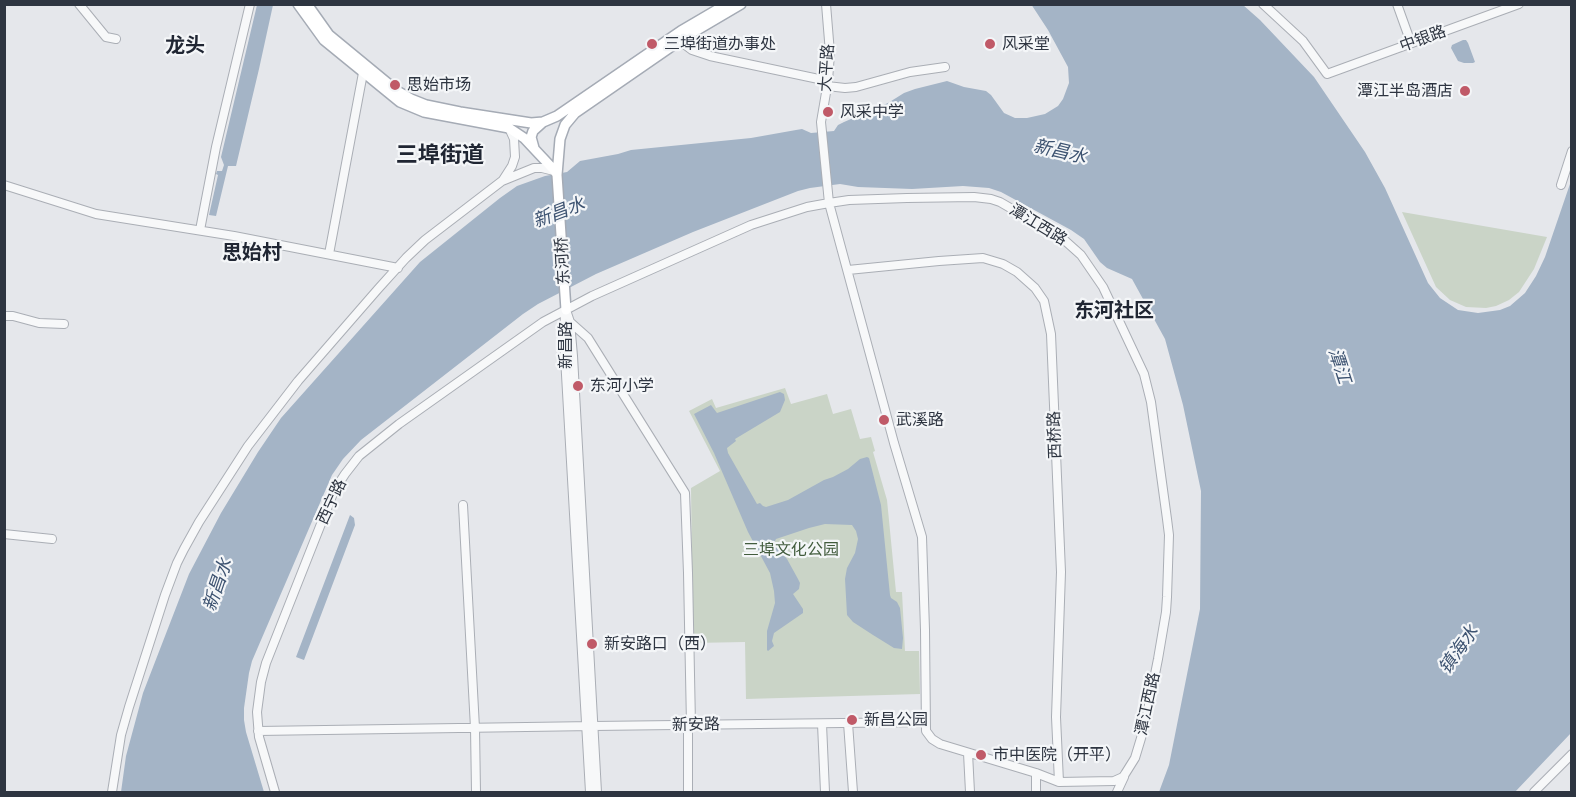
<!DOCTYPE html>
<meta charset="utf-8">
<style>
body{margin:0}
#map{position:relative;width:1576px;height:797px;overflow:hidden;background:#e5e7eb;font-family:Figtree,sans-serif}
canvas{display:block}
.frame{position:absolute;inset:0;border:6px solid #2e3541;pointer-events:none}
</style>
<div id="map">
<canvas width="1576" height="797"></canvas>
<div class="frame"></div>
</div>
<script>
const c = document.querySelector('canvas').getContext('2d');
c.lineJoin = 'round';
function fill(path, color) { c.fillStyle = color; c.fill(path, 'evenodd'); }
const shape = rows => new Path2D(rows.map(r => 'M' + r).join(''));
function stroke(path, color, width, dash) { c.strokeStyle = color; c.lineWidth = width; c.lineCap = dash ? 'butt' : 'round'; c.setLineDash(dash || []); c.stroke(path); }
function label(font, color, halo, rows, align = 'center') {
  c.font = font + ' Figtree,"Noto Sans SC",sans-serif'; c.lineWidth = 4.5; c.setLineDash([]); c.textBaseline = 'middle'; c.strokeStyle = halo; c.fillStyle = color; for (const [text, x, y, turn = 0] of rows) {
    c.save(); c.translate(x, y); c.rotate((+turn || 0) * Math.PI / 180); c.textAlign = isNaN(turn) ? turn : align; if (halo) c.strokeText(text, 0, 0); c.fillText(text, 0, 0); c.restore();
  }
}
const green = shape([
 [1402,212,1547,237,1534,269,1519,292,1509,300,1496,306,1486,308,1466,307,1450,300,1436,287],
 [785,388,791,404,827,394,833,414,851,409,860,439,871,437,875,451,873,452,887,500,896,592,902,592,905,651,919,651,920,694,746,699,745,642,693,643,691,488,720,471,689,411,712,399,716,408]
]);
const water = shape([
 [1031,4,1243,5,1260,20,1314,77,1365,152,1385,188,1428,283,1440,298,1458,310,1478,313,1500,310,1510,306,1525,293,1536,276,1545,257,1571,181,1571,733,1515,792,1159,792,1169,765,1200,609,1201,491,1183,405,1165,339,1132,279,1107,268,1100,262,1084,239,1071,230,1001,192,989,188,963,186,912,189,858,187,840,184,810,188,798,191,693,232,596,274,538,304,523,314,361,440,343,459,332,475,252,661,249,673,244,708,244,720,246,732,264,792,121,792,126,756,143,693,189,574,221,513,258,452,281,418,420,262,500,198,517,186,545,176,567,172,580,161,618,154,631,150,751,138,796,130,802,129,811,133,834,131,838,125,844,122,888,103,904,93,915,89,947,81,964,87,986,91,991,95,1004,113,1015,118,1027,118,1045,114,1058,106,1063,99,1069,83,1068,67,1048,30],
 [257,5,273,5,259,69,236,166,228,166,216,216,209,215,218,175,216,174,217,171,222,171,224,165,221,157],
 [1463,40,1466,40,1468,43,1475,62,1473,63,1464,63,1458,61,1451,48,1452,45],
 [780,392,784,394,785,400,780,412,735,439,736,441,727,448,728,453,757,504,760,503,763,506,766,507,788,500,824,480,833,477,848,469,860,459,867,457,869,458,881,505,890,595,891,598,897,602,900,608,903,638,902,649,894,648,873,635,853,622,847,615,845,579,847,568,855,553,858,539,856,531,852,525,825,524,809,528,776,539,775,541,775,546,787,559,798,579,800,583,799,589,793,594,803,609,803,613,774,633,772,641,774,646,768,651,767,650,767,631,775,603,774,591,770,573,748,532,714,453,694,414,711,405,717,413],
 [350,515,354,518,355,525,304,660,296,657]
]);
const minor = shape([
 [79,4,106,37,116,39],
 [1263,4,1303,41,1327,74,1519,4],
 [1397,4,1411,43],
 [680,41,692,50,710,56,828,81],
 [827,86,845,88,856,87,910,72,945,67],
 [503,180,512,166,515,157,514,139,509,128],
 [4,185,96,214,234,236,398,268],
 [1561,185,1572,151],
 [200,230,216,147,250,4],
 [329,254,363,73],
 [848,270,939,261,983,258,1003,264,1017,272,1035,288,1044,301,1051,334,1061,572,1056,717,1059,782],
 [566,310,570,322,573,356,597,792],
 [565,314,564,340,590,792],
 [4,316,13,316,39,323,64,324],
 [570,322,588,338,685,493,688,573,691,725],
 [463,505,475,728,476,792],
 [4,534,52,539],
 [848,723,853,792],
 [822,724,825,792],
 [688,725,688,792],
 [258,731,593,726,925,722],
 [968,753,970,792],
 [1036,773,1036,792],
 [112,792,121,735,129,707,165,595,177,563,184,549,199,522,248,446,298,381,378,289,406,258,425,240,502,181,534,168,542,168,554,171],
 [275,792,259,737,257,712,261,682,266,663,334,491,345,474,359,456,399,424,543,322,592,296,751,225,807,207,829,203,849,200,907,198,974,197,991,199,1000,202,1062,238,1081,255,1103,287,1144,374,1151,402,1167,519,1169,535,1167,597,1166,612,1158,659,1145,725,1135,758,1125,774,1123,777,1114,781,1059,782,1036,773,940,744,932,739,926,731,925,630,922,537,894,443,829,203,821,122,828,81,830,53,826,4],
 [1117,792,1124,777],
 [1534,792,1572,754]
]);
const major = shape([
 [298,4,324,40,400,102,424,112,509,128,524,138,555,171,557,175],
 [307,4,329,35,397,91,411,99,426,105,460,112,531,123,543,122,557,116,681,31,727,4],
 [534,148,531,137,533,131,543,122],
 [566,310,557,175,560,139,565,125,575,113,685,37,741,4]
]);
const markers = [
 [652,44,6,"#c05a68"],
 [990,44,6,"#c05a68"],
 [395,85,6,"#c05a68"],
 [1465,91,6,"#c05a68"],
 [828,112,6,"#c05a68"],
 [578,386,6,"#c05a68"],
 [884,420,6,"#c05a68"],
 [592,644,6,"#c05a68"],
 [852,720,6,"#c05a68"],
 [981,755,6,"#c05a68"]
];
const streetNames = [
 ["中银路",1423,39,-20],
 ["大平路",827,68,-86],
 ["潭江西路",1038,225,31],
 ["东河桥",563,261,-93],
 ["新昌路",566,345,-90],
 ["西桥路",1055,435,-92],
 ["西宁路",332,502,-65],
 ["潭江西路",1148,704,-78],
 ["新安路",696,725,-1]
];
const poiNames = [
 ["三埠街道办事处",664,44],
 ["风采堂",1002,44],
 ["思始市场",407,85],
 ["潭江半岛酒店",1453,91,"right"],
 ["风采中学",840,112],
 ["东河小学",590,386],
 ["武溪路",896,420],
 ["新安路口（西）",604,644],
 ["新昌公园",864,720],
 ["市中医院（开平）",993,755]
];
const parkNames = [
 ["三埠文化公园",791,550]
];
const waterNames = [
 ["新昌水",1060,152,13],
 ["新昌水",559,213,-21],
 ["潭江",1339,366,72],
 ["新昌水",218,585,-71],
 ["镇海水",1459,650,-55]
];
const quarterNames = [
 ["龙头",185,46],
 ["思始村",252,253],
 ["东河社区",1114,311]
];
const districtNames = [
 ["三埠街道",440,156]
];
fill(green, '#cad4c7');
fill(water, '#a4b4c6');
stroke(minor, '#aaaeb5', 10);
stroke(major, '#a5abb5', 12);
stroke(minor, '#f7f8f9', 8);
stroke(major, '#fff', 9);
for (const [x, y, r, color] of markers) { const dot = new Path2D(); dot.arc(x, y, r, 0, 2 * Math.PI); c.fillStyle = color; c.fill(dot); stroke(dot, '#f4f6f8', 2); }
label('16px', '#2e3541', '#f4f6f8', streetNames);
label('16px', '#2e3541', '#f4f6f8', poiNames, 'left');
label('16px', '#425c3d', '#f4f6f8', parkNames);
label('italic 18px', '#3d5371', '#f4f6f8', waterNames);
label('bold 20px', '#202633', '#f4f6f8', quarterNames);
label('bold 22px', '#202633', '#f4f6f8', districtNames);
</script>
